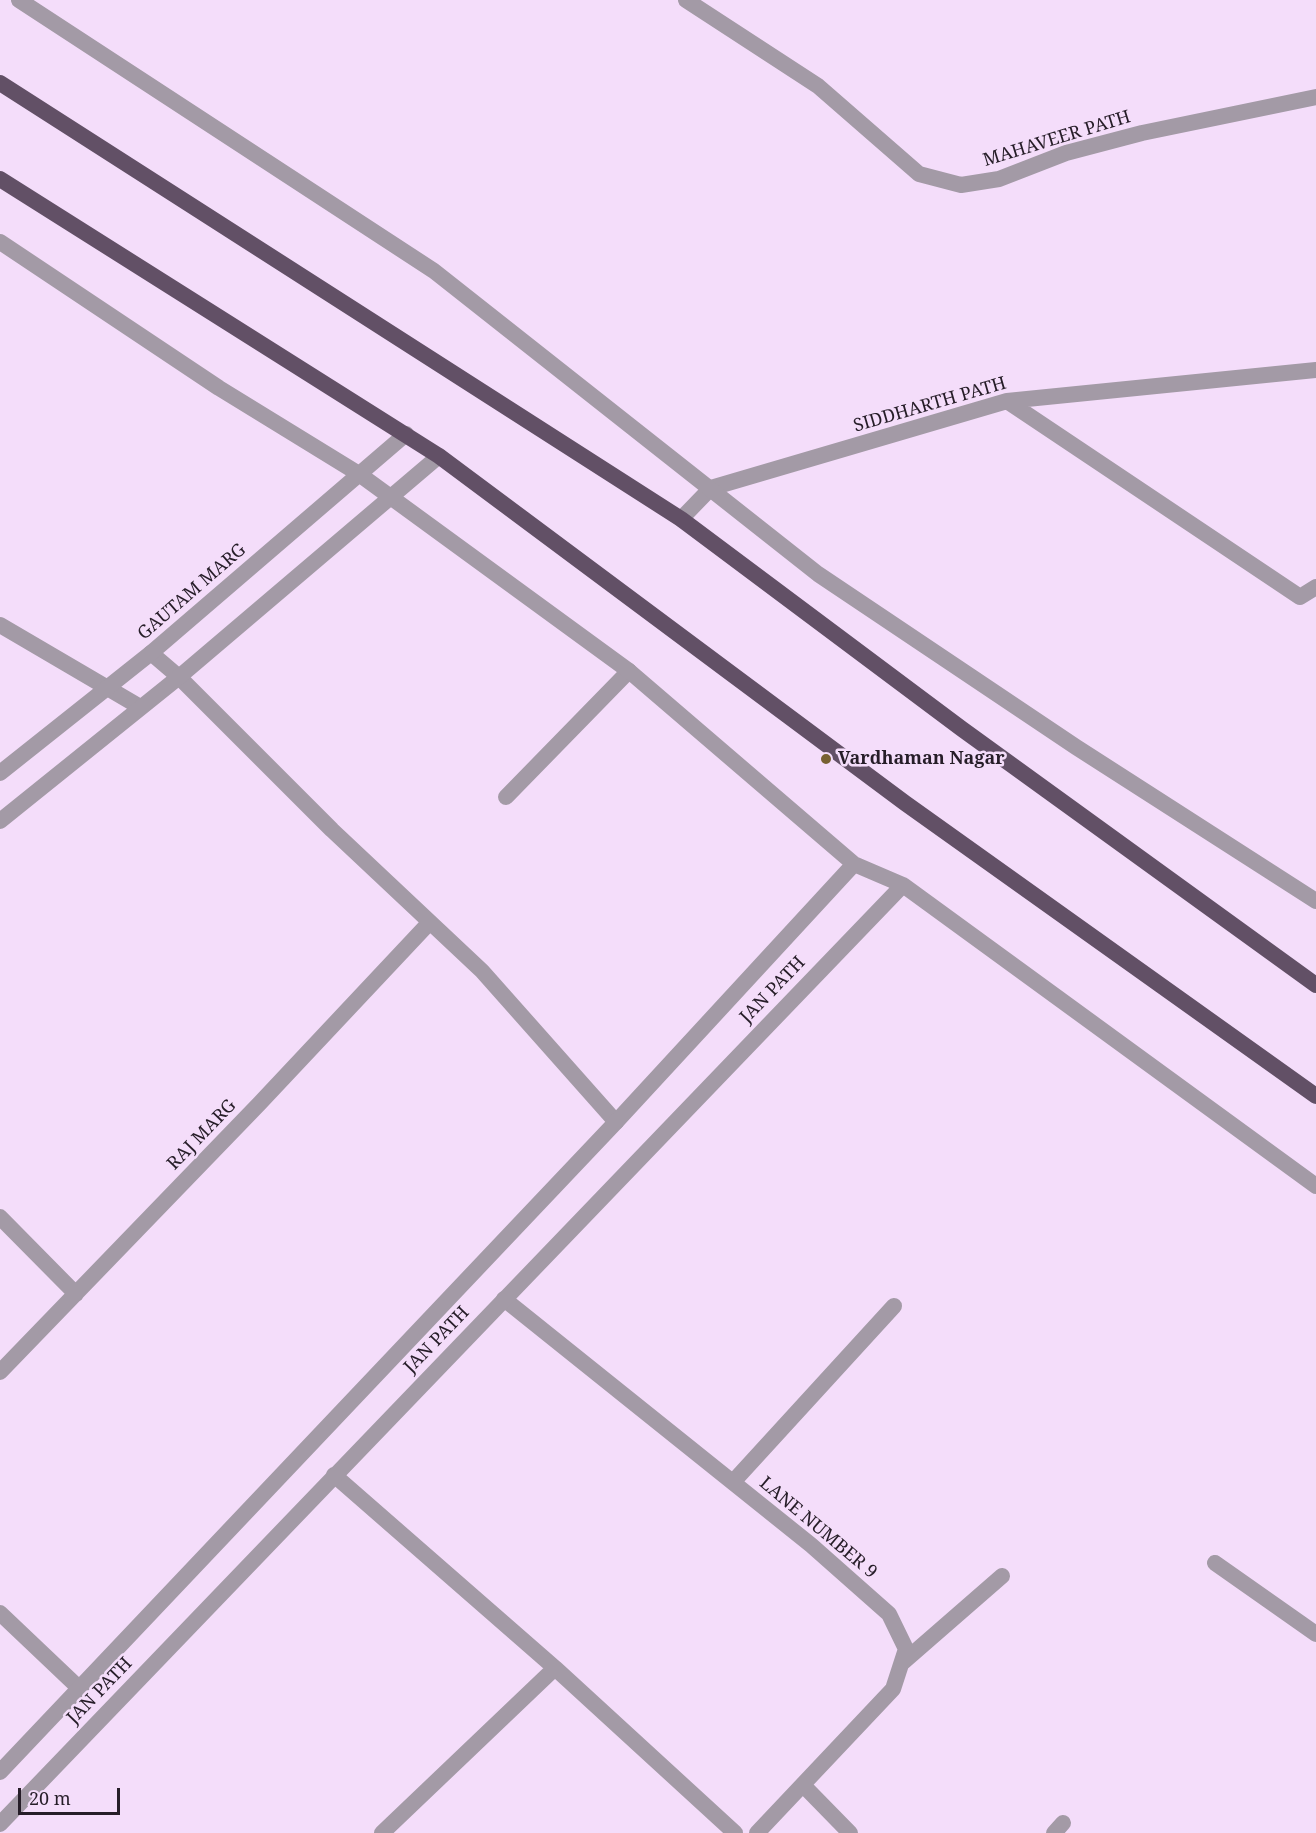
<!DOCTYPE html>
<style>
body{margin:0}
#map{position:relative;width:1316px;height:1833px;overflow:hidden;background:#f4ddfa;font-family:"Noto Serif",serif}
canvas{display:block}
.scale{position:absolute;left:18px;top:1788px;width:102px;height:27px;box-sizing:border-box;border:3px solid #261d28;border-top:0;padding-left:8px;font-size:18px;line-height:21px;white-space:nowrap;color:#261d28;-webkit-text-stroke:4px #f4ddfa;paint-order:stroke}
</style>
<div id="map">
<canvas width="1316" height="1833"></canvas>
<div class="scale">20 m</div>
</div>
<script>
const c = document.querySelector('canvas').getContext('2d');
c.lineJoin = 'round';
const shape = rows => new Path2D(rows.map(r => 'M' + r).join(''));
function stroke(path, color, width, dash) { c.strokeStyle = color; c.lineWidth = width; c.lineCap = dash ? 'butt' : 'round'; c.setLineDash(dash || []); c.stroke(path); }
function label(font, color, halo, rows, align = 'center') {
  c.font = font + ' "Noto Serif",serif'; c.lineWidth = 5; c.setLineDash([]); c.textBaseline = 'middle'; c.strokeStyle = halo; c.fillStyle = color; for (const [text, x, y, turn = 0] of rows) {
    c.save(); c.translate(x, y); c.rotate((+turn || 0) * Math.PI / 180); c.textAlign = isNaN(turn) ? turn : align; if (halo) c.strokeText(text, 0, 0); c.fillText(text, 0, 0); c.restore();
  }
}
const minor = shape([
 [686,0,818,86,919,174,961,185,999,179,1066,153,1142,133,1316,97],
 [1007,401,1300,597,1316,587],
 [681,519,711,488,1007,401,1316,370],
 [0,625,140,707],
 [151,653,179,677,332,830,482,971,616,1122],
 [506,797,629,671],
 [0,1217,76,1294],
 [504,1299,811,1545,889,1614,906,1649,893,1689,757,1833],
 [0,1372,259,1104,430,922],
 [334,1475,555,1668,735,1833],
 [733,1482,894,1306],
 [1215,1563,1316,1634],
 [0,1613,79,1688],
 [901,1664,1002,1576],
 [803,1785,850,1833],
 [382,1833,555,1668],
 [1054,1833,1063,1823]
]);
const tertiary = shape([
 [19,0,434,271,818,574,1076,747,1316,901],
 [0,242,219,388,359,474,629,671,854,864,903,885,1316,1186],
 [0,773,151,653,406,434],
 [0,821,179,677,439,456],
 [0,1772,616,1122,854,864],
 [0,1824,903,885]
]);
const trunk = shape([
 [0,83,681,519,962,729,1316,985],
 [0,179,439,456,905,803,1316,1096]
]);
const markers = [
 [826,759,6,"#776131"]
];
const streetNames = [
 ["MAHAVEER PATH",1057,139,-17],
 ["SIDDHARTH PATH",930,405,-16],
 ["GAUTAM MARG",192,592,-41],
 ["JAN PATH",773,990,-46],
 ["RAJ MARG",202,1135,-46],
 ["JAN PATH",437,1340,-46],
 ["LANE NUMBER 9",818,1528,40],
 ["JAN PATH",100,1691,-46]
];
const poiNames = [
 ["Vardhaman Nagar",838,759]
];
stroke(minor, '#a39aa6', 16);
stroke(tertiary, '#a39aa6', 16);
stroke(trunk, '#625066', 16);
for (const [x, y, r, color] of markers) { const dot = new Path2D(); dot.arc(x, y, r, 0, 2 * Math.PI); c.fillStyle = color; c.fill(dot); stroke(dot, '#f4ddfa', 2); }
label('18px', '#261d28', '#f4ddfa', streetNames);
label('bold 18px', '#261d28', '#f4ddfa', poiNames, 'left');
</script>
